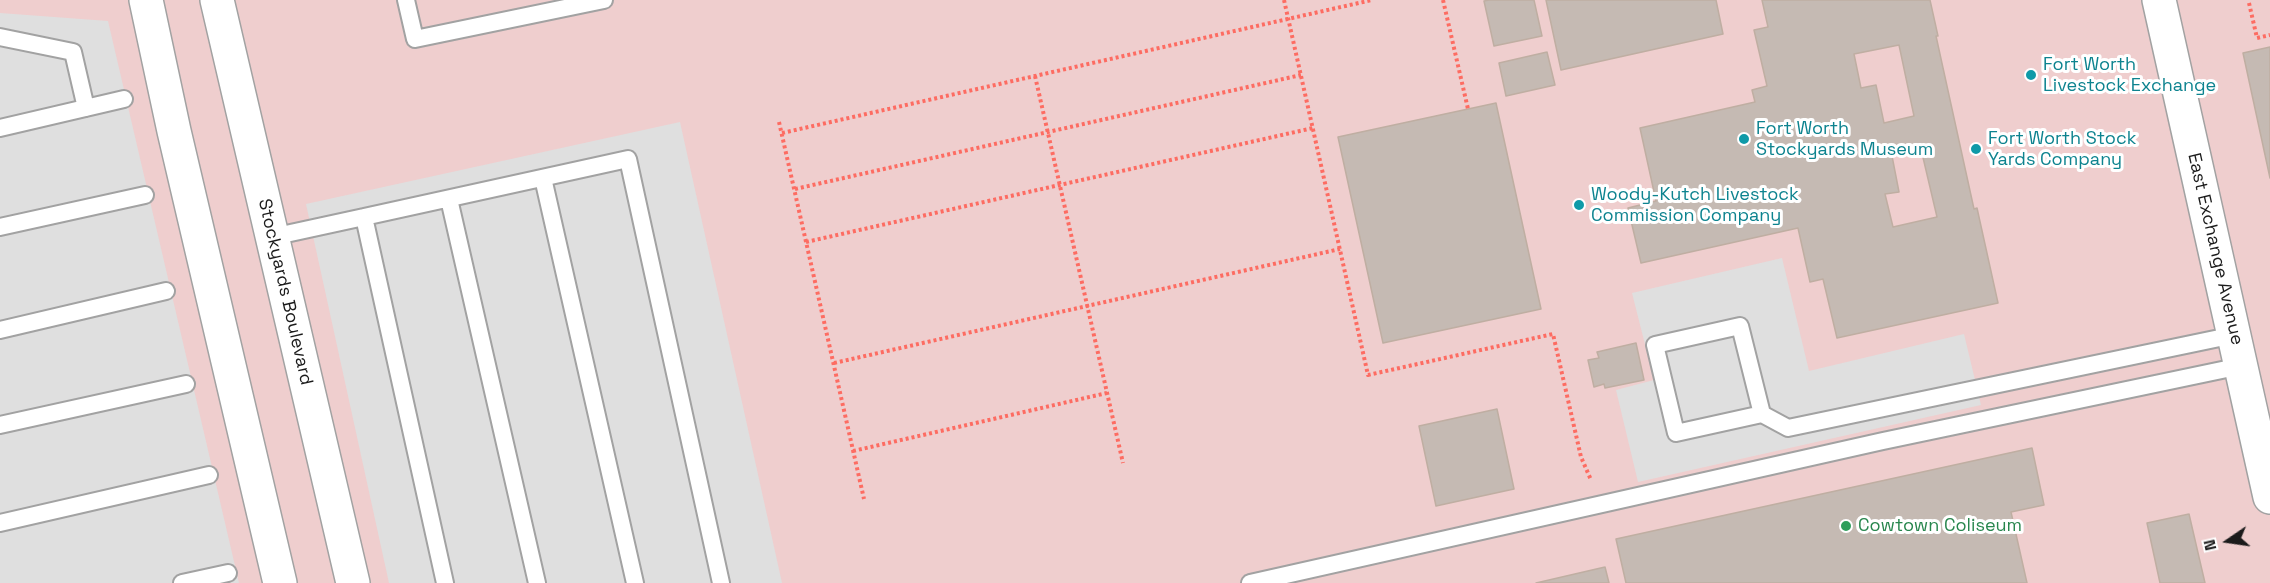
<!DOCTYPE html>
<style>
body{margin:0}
#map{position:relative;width:2270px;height:583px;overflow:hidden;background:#ede8e0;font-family:"Space Grotesk",sans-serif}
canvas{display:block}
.north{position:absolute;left:2198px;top:511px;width:60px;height:60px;-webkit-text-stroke:4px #fff;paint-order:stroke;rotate:257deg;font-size:16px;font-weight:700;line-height:24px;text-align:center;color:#1b1b1b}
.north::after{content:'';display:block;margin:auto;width:21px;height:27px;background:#1b1b1b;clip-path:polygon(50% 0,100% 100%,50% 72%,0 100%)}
</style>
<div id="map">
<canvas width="2270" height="583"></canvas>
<div class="north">N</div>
</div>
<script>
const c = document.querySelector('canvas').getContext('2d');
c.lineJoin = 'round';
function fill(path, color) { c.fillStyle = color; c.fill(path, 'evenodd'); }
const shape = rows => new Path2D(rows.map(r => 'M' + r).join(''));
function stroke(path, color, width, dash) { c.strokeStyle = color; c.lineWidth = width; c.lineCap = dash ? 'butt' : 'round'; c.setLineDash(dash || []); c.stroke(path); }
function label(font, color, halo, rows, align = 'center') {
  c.font = font + ' "Space Grotesk",sans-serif'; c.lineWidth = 6; c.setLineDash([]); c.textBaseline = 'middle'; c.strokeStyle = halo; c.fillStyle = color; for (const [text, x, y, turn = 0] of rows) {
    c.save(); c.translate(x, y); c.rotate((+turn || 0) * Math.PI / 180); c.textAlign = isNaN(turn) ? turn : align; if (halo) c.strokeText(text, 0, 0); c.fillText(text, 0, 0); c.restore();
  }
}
const commercial = shape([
 [0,0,2270,0,2270,583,0,583]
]);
const parking = shape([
 [0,13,108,21,239,583,0,583],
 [680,122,782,583,389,583,306,204],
 [1782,258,1809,371,1964,334,1981,405,1638,482,1616,390,1654,380,1632,293]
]);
const building = shape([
 [1489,0,1534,0,1542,36,1494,46,1484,1,1489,0],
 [1546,0,1716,0,1723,34,1561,70,1546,0],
 [1762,0,1930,0,1938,36,1936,36,1974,209,1977,208,1998,303,1837,338,1823,279,1810,282,1798,228,1641,263,1628,208,1656,201,1640,128,1755,102,1752,90,1767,86,1754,30,1768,27,1762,0],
 [1899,45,1914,116,1884,123,1876,85,1861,88,1854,54,1899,45],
 [1921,149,1937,217,1893,227,1885,194,1899,192,1892,156,1921,149],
 [2270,47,2270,178,2243,53,2270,47],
 [1547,52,1555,85,1506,96,1499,63,1547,52],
 [1496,103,1541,309,1383,343,1338,137,1496,103],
 [1636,343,1644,380,1605,388,1604,384,1594,387,1588,360,1599,358,1597,352,1636,343],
 [1497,409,1514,489,1436,506,1419,426,1497,409],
 [2032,448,2044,505,2011,512,2027,583,1626,583,1616,539,2032,448],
 [2189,514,2205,583,2160,583,2147,523,2189,514],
 [1605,567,1609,583,1536,583,1605,567]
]);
const path = shape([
 [1284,0,1368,375,1553,334,1581,457,1591,480],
 [1443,0,1468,109],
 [2249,3,2257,38,2270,35],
 [1035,76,1123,463],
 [779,122,864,499],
 [782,133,1372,0],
 [795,189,1301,75],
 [806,242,1313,128],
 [834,363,1340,249],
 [853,451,1107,393]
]);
const service = shape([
 [406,0,415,39,604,0],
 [0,37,73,52,86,108],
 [0,128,124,99],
 [543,178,635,583],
 [449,199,537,583],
 [0,227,145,195],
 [272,237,364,217],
 [0,330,166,291],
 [1762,414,1740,326,1655,345,1676,433,1762,414,1788,428,2234,335],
 [0,425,186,384],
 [0,523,209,475],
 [182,583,228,573],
 [445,583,364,217,628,159,721,583],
 [1250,583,1883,441,2241,366]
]);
const minor = shape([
 [146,0,174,131,280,583],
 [217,0,353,583],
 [2159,0,2270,497]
]);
const markers = [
 [2031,75,6,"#0f9aa8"],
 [1744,139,6,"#0f9aa8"],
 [1976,149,6,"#0f9aa8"],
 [1579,205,6,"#0f9aa8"],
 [1846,526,6,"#2e9e5b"]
];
const cultureNames = [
 ["Fort Worth",2043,65],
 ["Livestock Exchange",2043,86],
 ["Fort Worth",1756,129],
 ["Stockyards Museum",1756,150],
 ["Fort Worth Stock",1988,139],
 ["Yards Company",1988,160],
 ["Woody-Kutch Livestock",1591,195],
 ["Commission Company",1591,216]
];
const streetNames = [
 ["East Exchange Avenue",2215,249,77],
 ["Stockyards Boulevard",285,292,77]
];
const leisureNames = [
 ["Cowtown Coliseum",1858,526]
];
fill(commercial, '#efcece');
fill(parking, '#dfdfdf');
fill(building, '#c5bab3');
stroke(building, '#bfaea2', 1.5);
stroke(service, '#a2a2a2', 20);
stroke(minor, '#a2a2a2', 36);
stroke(path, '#fd6c62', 4, [3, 3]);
stroke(service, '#fff', 16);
stroke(minor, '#fff', 33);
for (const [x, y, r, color] of markers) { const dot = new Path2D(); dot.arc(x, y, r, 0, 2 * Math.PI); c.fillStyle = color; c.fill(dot); stroke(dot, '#fff', 2); }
label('18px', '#0d838f', '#fff', cultureNames, 'left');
label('18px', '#1b1b1b', '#fff', streetNames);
label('18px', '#27864d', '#fff', leisureNames, 'left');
</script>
